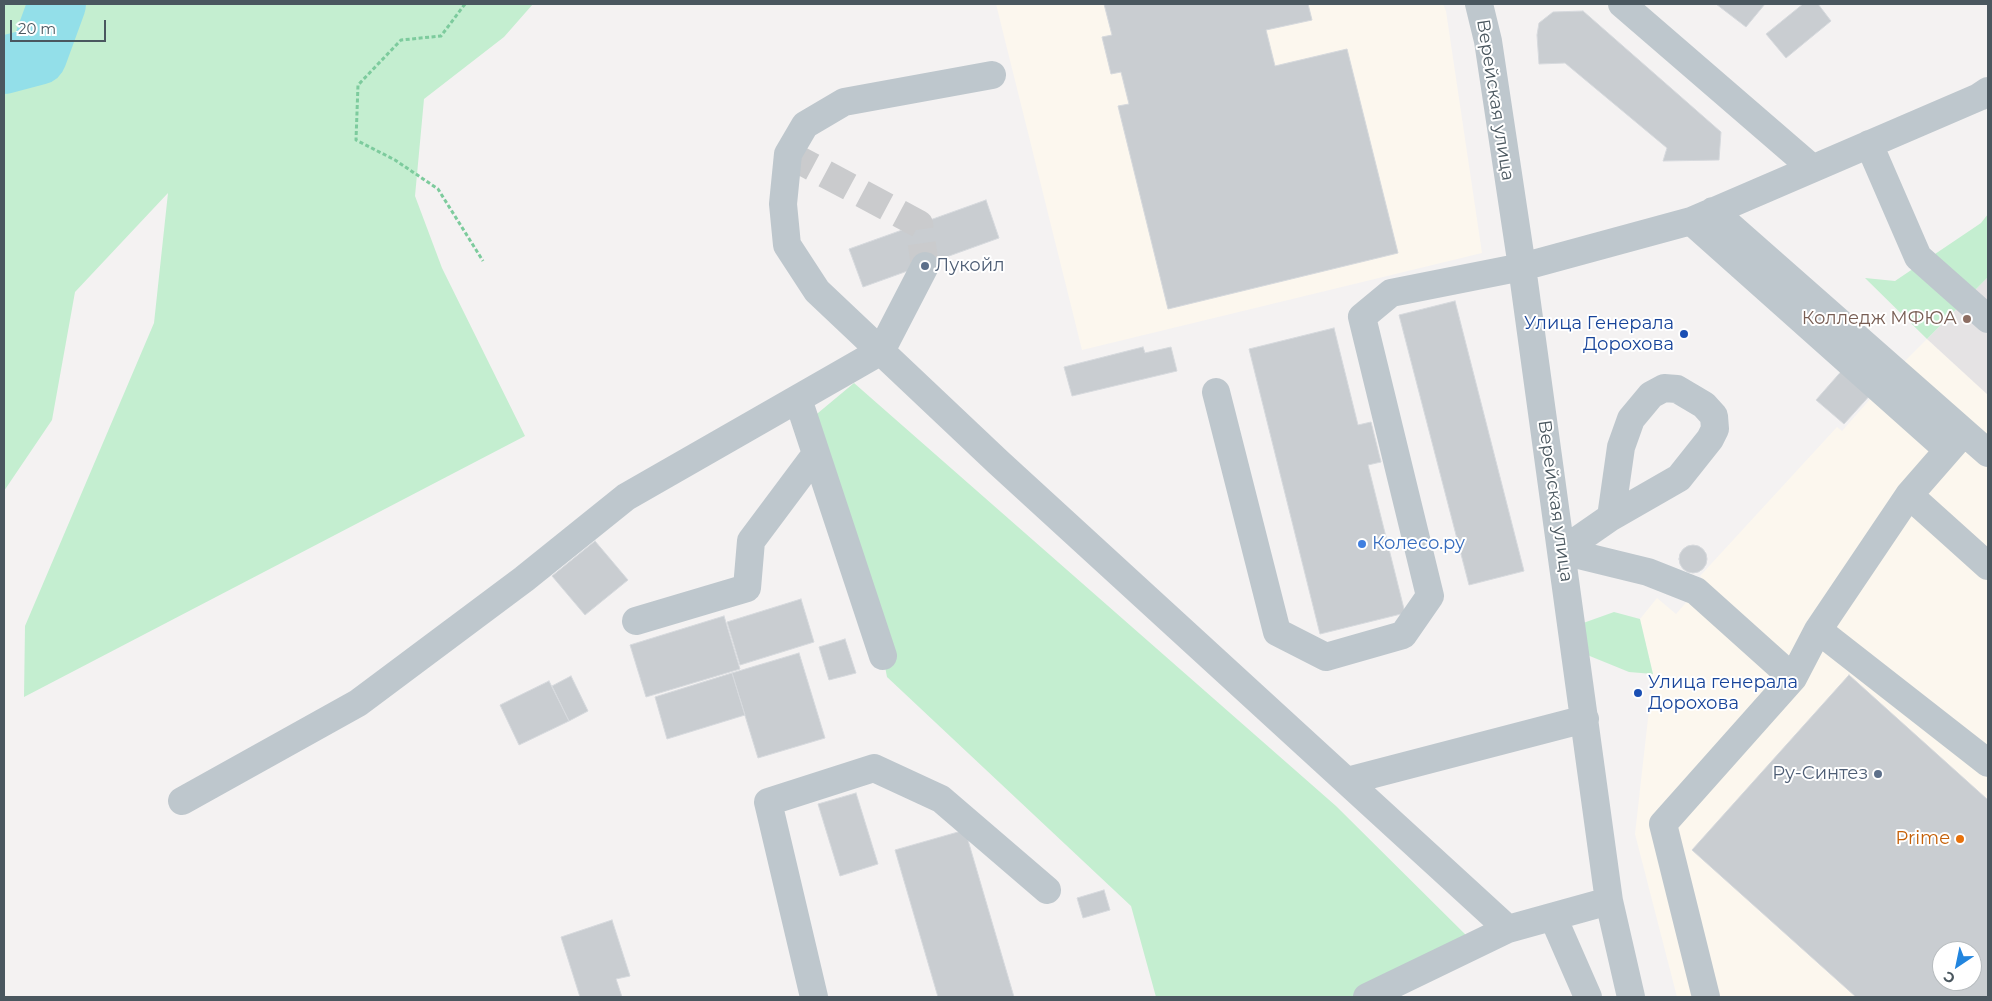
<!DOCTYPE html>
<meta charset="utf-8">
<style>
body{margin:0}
#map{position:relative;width:1992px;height:1001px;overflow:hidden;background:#f4f2f2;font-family:Montserrat,sans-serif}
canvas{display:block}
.frame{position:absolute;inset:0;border:5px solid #4a575f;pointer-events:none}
.north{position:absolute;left:1932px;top:941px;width:50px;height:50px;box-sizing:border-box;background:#fff;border:1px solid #b7bcbf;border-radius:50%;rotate:214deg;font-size:14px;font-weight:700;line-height:20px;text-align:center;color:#4a575f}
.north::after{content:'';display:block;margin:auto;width:18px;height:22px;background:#2285de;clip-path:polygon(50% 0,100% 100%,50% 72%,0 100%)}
.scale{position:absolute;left:10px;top:20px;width:96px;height:22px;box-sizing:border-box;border:2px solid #4a575f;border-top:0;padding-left:6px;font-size:15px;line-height:18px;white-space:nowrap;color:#4a575f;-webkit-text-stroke:4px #fff;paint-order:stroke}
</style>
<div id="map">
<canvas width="1992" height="1001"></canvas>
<div class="frame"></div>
<div class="north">С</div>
<div class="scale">20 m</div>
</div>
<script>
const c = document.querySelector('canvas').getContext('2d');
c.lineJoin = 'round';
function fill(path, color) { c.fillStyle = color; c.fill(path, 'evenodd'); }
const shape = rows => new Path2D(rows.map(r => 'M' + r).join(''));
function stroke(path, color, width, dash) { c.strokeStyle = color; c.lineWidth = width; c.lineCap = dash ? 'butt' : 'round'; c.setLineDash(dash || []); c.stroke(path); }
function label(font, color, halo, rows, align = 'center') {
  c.font = font + ' Montserrat,sans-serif'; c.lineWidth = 4; c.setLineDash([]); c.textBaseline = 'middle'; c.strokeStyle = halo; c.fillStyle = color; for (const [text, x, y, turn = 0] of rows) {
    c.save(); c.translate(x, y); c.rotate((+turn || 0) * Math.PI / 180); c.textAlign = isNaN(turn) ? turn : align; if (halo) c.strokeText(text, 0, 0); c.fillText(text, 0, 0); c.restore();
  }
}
const commercial = shape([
 [996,4,1443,4,1446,11,1482,253,1082,350],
 [1927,339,1988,395,1988,997,1677,997,1635,834,1653,674,1640,619,1657,598,1676,614,1705,581,1700,576,1837,427,1842,431,1895,371],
 [1942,951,1972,951,1972,981,1942,981]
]);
const education = shape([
 [1988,277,1988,395,1927,339]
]);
const green = shape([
 [4,4,533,4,504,37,424,99,415,196,442,268,525,436,24,697,25,626,154,323,168,193,75,292,52,420,4,491],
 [1988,214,1988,277,1927,339,1865,278,1895,281,1981,223],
 [854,383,1336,806,1476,945,1367,997,1156,997,1131,906,887,677,883,656,806,423],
 [1614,612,1640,619,1653,674,1629,672,1575,650,1572,627]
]);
const river = shape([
 [4,65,38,56,57,4]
]);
const building = shape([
 [1104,4,1308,4,1312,20,1266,30,1275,66,1347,49,1398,253,1168,309,1118,106,1129,104,1121,72,1111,74,1102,37,1112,35,1104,4],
 [1716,4,1765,4,1746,27,1716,4],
 [1803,4,1818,4,1831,21,1786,58,1766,34,1803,4],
 [1583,11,1721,132,1719,160,1663,161,1667,148,1565,63,1539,64,1537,35,1539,23,1553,12,1583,11],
 [986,200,999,238,863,287,849,249,986,200],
 [1455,301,1524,571,1469,585,1399,315,1455,301],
 [1334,328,1358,425,1371,422,1381,462,1368,465,1405,613,1320,634,1249,349,1334,328],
 [1143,347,1145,353,1171,347,1177,371,1072,396,1064,367,1143,347],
 [1845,367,1873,392,1844,424,1816,400,1845,367],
 [595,541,628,580,585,615,552,576,595,541],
 '1679 559a14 14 0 1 1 28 0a14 14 0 1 1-28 0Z',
 [801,599,814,642,740,665,727,622,801,599],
 [724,616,740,669,646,697,630,645,724,616],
 [845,639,856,673,829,680,819,647,845,639],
 [799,653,825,738,758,758,732,673,799,653],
 [732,673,745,715,667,739,655,697,732,673],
 [1849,675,1988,800,1988,997,1856,997,1692,850,1849,675],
 [1942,951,1972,951,1972,981,1942,981,1942,951],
 [571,676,588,711,569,721,552,686,571,676],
 [549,681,569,721,519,745,500,705,549,681],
 [856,793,878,864,840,876,818,804,856,793],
 [965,830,1014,997,938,997,895,850,965,830],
 [1104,890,1110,910,1083,918,1077,898,1104,890],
 [612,920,630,976,616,979,622,997,580,997,561,937,612,920]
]);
const minorTunnel = shape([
 [788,154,919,224,925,266]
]);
const path = shape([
 [465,4,441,36,401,40,358,85,356,140,395,160,438,189,483,261]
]);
const minor = shape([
 [1479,4,1488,41,1522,267,1609,901,1631,997],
 [1622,4,1812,168],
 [992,75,844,102,805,125,788,154,783,204,787,245,817,291,998,462,1508,929],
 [1869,144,1918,257,1988,319],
 [1713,211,1964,432],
 [1691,221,1948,450],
 [1216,392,1277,632,1326,657,1403,635,1430,596,1362,317,1391,293,1522,267,1691,221,1979,97,1988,91],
 [798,399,883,656],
 [1909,495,1964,432,1988,453],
 [1562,551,1611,517,1679,478,1710,439,1715,429,1714,416,1704,405,1677,389,1664,388,1651,395,1631,419,1621,447,1611,517],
 [1562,551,1648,572,1696,591,1793,678],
 [636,621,747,588,751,541,816,454],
 [1818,630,1988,763],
 [1347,781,1585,719],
 [182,801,358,703,524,579,626,497,881,351,925,266],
 [1553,917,1588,997],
 [814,997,768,802,874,768,941,799,1047,890],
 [1367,997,1508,929,1609,901],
 [1706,997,1663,824,1793,678,1818,630,1909,495,1988,566]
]);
const markers = [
 [925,266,5,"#5c6f8a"],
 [1967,319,5,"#8d6e63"],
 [1684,334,5,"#1a4fb4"],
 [1362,544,5,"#3f7fe0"],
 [1638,693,5,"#1a4fb4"],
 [1878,774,5,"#5c6f8a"],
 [1960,839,5,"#e8710a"]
];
const streetNames = [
 ["Верейская улица",1495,100,81],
 ["Верейская улица",1555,501,82]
];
const serviceNames = [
 ["Лукойл",935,266],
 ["Ру-Синтез",1868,774,"right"]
];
const educationNames = [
 ["Колледж МФЮА",1957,319]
];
const transitNames = [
 ["Улица Генерала",1674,324],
 ["Дорохова",1674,345],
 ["Улица генерала",1648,683,"left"],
 ["Дорохова",1648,704,"left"]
];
const shopNames = [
 ["Колесо.ру",1372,544]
];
const foodNames = [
 ["Prime",1950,839]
];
fill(commercial, '#fcf7ee');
fill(education, '#e5e3e4');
fill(green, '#c4eed0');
stroke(river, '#93dfe9', 58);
fill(building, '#c9cdd1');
stroke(building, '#d6d9dd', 1);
stroke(minorTunnel, '#cacbcd', 28, [28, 14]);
stroke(path, '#7dcb9d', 3, [4, 2.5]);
stroke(minor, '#bec7cd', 28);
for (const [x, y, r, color] of markers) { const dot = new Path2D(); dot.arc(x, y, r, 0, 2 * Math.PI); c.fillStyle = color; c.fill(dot); stroke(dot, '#fff', 2); }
label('18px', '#4a575f', '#fff', streetNames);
label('18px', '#4e5e75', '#fff', serviceNames, 'left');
label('18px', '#785e54', '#fff', educationNames, 'right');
label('18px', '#164399', '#fff', transitNames, 'right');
label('18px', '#366cbe', '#fff', shopNames, 'left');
label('18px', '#c56008', '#fff', foodNames, 'right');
</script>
